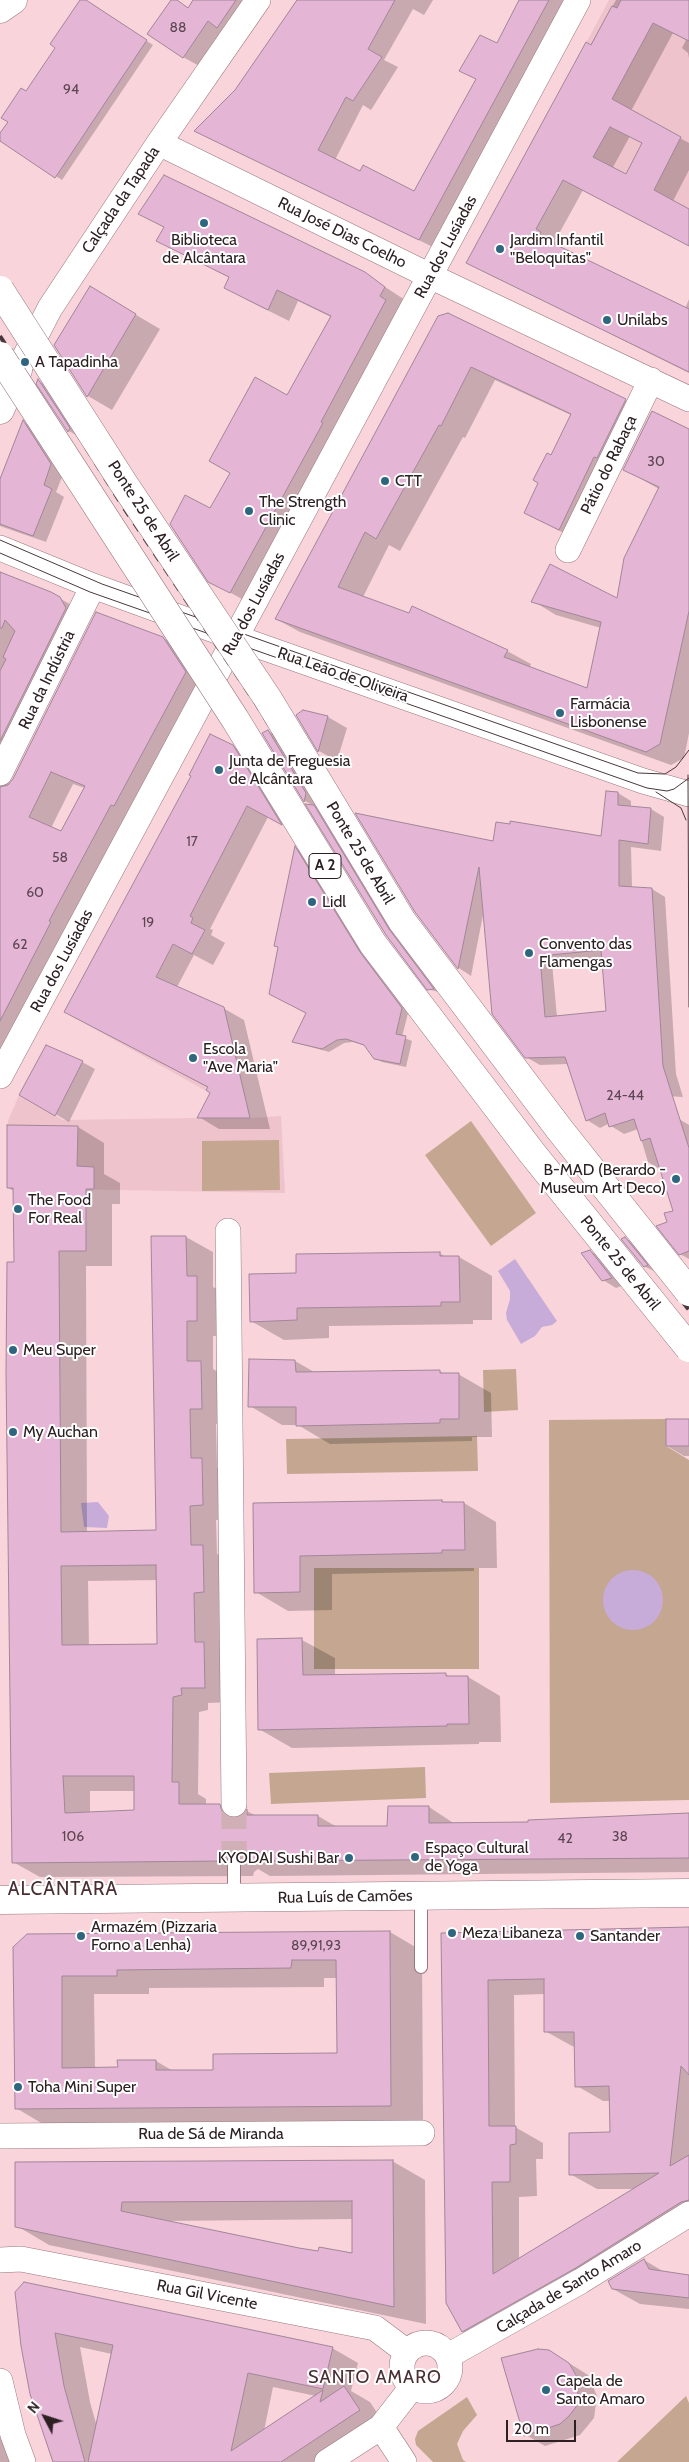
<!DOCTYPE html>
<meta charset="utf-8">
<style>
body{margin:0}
#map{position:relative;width:689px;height:2462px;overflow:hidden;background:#f9d4db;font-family:Cabin,sans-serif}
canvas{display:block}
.north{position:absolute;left:20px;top:2392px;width:50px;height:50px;-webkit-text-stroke:4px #fff;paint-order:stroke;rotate:310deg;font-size:14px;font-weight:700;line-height:20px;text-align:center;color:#2d2023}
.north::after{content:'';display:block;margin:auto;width:18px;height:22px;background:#2d2023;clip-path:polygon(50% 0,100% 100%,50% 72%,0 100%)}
.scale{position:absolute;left:506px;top:2420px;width:70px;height:22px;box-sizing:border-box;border:2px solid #2d2023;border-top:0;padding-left:6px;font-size:15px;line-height:18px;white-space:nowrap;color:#2d2023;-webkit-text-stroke:4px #fff;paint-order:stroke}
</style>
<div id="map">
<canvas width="689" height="2462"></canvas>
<div class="north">N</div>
<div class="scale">20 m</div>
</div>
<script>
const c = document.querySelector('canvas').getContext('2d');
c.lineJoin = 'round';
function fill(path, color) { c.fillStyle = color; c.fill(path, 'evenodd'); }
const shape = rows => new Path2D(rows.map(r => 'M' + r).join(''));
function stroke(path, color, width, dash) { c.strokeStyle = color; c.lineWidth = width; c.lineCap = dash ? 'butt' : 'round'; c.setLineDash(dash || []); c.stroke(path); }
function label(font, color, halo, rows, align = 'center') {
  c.font = font + ' Cabin,sans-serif'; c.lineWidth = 4; c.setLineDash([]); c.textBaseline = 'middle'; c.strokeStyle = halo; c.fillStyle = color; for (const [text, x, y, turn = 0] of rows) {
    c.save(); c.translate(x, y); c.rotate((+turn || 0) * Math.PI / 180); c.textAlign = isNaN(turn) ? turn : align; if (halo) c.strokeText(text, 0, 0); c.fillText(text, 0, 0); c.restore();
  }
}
const built = shape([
 [609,0,689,0,689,246,578,187,576,62],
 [101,942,156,977,224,1007,250,1118,281,1116,285,1193,7,1188,8,1121,19,1095,63,1120,197,1118,210,1093,64,1012]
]);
const green = shape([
 [471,1121,536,1213,491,1246,425,1155],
 [279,1140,280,1190,202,1191,202,1141],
 [516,1369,518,1410,484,1412,483,1370],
 [666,1419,666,1446,689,1460,689,1800,550,1803,549,1420],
 [477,1436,478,1471,287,1474,286,1439],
 [314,1568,479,1568,479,1669,314,1669],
 [425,1767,426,1798,271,1804,269,1773],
 [686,2396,689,2403,689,2462,617,2462],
 [467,2397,477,2415,463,2431,457,2444,463,2460,466,2462,433,2462,416,2445,415,2439,418,2431]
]);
const water = shape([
 [515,1259,557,1321,552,1325,542,1327,535,1336,521,1344,507,1320,506,1313,510,1299,510,1291,498,1271],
 [98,1502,109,1516,107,1528,84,1527,81,1503],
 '603 1600a30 30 0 1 1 60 0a30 30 0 1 1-60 0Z'
]);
const shadow = shape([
 [82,0,153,45,62,180,0,140,0,136,57,47],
 [172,0,189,8,194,0,260,0,201,67,183,57],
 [297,0,433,0,424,15,413,9,384,60,398,67,371,110,363,105,335,160,360,173,415,193,521,0,571,0,437,249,196,131,236,91],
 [616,0,689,0,689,58,688,53,682,48,686,40,673,33,631,111,689,143,689,170,673,201,689,210,689,246,583,190,555,241,559,244,558,247,685,309,689,299,689,373,468,263],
 [630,136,643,144,627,176,612,169],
 [140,214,364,273,405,300,251,604,209,581,211,510,288,397,331,317,298,301,289,321,247,300,225,287,230,278,179,252,165,228],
 [114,302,160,329,112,410,88,396,55,345],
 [439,317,625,400,649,413,621,471,618,469,583,543,525,513,571,415,495,380,465,438,463,437,400,551,389,545,363,597,507,651,531,664,529,668,588,690,601,628,556,615,533,601,618,600,659,489,625,470,689,431,689,733,684,758,671,765,300,632,276,619],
 [39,381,58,392,88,442,69,431,38,383],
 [23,422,36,429,64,472,56,492,64,497,46,542,0,526,0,485],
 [0,573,59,598,82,611,7,788,163,638,185,651,208,686,0,1072],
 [73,784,85,788,61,832,51,828],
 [303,711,328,717,347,728,337,761,319,751,298,715],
 [268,731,287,742,438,992,428,989,387,934,315,806,305,801,264,734],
 [232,746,253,758,300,834,268,817,210,929,213,930,211,935,225,943,213,965,194,955,177,987,223,1008,244,1020,270,1129,219,1129,199,1117,212,1092,209,1088,86,1023],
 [618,793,631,801,631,807,651,809,664,817,661,851,631,847,632,888,652,889,665,897,676,1074,683,1097,667,1096,679,1119,689,1125,689,1259,680,1254,669,1223,675,1212,661,1170,648,1162,638,1129,624,1134,611,1126,610,1123,600,1128,587,1120,568,1064,540,1065,526,1057,483,915,471,976,459,968,416,912,494,842,602,838],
 [603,958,608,1013,557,1017,552,963],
 [296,848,301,851,408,1013,402,1037,412,1041,406,1067,382,1062,375,1058,366,1046,353,1042,344,1043,329,1052,293,1042,307,1012,279,948,275,945],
 [82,1062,95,1069,69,1122,21,1094],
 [78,1127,104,1143,104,1174,120,1183,120,1204,112,1204,112,1266,86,1266,87,1533,157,1531,152,1237,186,1237,213,1252,213,1287,223,1292,224,1336,213,1336,213,1369,228,1378,228,1424,216,1424,217,1468,229,1475,229,1520,216,1520,217,1554,230,1561,231,1702,208,1703,208,1710,199,1712,198,1794,206,1799,206,1805,219,1805,241,1817,247,1811,258,1817,318,1816,337,1827,388,1827,429,1807,455,1824,529,1823,689,1814,689,1872,270,1876,258,1869,254,1872,253,1876,40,1877,13,1862,15,1264,14,1191,8,1188],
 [158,1580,158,1645,89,1646,88,1581],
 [90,1791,136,1791,135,1812,90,1813],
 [625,1238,638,1246,658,1273,644,1266],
 [590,1251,603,1259,624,1285,616,1288,603,1280],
 [439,1253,446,1257,459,1257,492,1276,492,1320,473,1320,473,1324,329,1326,329,1338,284,1340,251,1321,297,1274],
 [250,1361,295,1361,316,1373,439,1371,445,1374,458,1374,491,1393,492,1437,472,1437,472,1441,330,1444,298,1425,282,1425,250,1406],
 [689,1420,689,1456,684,1456,667,1446],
 [442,1501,446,1503,464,1503,496,1522,497,1568,474,1568,474,1571,332,1574,332,1610,288,1611,256,1592,255,1504],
 [258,1640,302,1640,335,1658,335,1676,445,1674,451,1677,468,1677,500,1696,501,1742,479,1742,479,1744,292,1748,259,1729],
 [689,1929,689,2229,489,2346,462,2331,442,1934],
 [545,1994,545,2031,572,2046,576,2047,577,2086,603,2101,611,2101,612,2133,570,2174,597,2189,636,2189,519,2260,519,2197,537,2196,536,2159,543,2159,543,2143,515,2127,514,1995],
 [390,1932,422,1951,423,2124,48,2127,16,2108,14,1948,28,1935],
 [324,1978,338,1978,338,2054,214,2071,173,2071,156,2061,119,2062,119,2069,95,2069,94,1994,149,1994,149,1988,324,1987],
 [392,2161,425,2180,426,2324,49,2245,17,2226,16,2163],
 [353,2219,354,2255,319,2252,163,2221],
 [644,2260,666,2273,689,2277,689,2309,640,2304,613,2289],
 [17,2292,332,2348,358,2363,351,2391,370,2402,385,2425,329,2462,55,2462],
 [80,2347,112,2354,97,2427,90,2402],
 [273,2387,316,2396,264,2431],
 [569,2363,588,2375,597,2396,594,2418,580,2435,545,2446,526,2435],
 [0,2434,20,2462,0,2462]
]);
const building = shape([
 [80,0,86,0,147,40,55,178,0,141,0,133,8,122,1,118,21,88,26,91,55,48,50,44,80,0],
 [171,0,177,0,188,8,193,0,236,0,217,28,208,21,183,58,147,34,171,0],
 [297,0,395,0,368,49,382,57,353,101,346,97,318,150,360,171,363,165,414,191,476,79,459,71,480,35,497,43,519,0,549,0,419,240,194,131,235,90,297,0],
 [621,0,689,0,689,41,653,23,612,99,681,137,654,190,689,209,689,246,563,180,536,229,541,232,538,236,689,309,689,372,466,263,586,42,591,45,612,6,617,8,621,0],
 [610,127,642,143,626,174,593,157,610,127],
 [164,175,365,272,385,287,380,296,386,300,321,422,323,423,230,593,208,582,170,524,185,495,210,508,230,473,209,461,255,377,287,395,331,316,277,290,268,310,224,288,229,277,156,241,164,227,138,214,164,175],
 [90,286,136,314,87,397,54,345,90,286],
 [448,313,626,399,597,458,594,457,559,530,524,513,538,483,533,480,547,453,551,455,571,414,471,367,441,426,439,425,376,539,365,532,338,587,409,613,412,606,508,650,504,657,587,688,601,622,531,602,550,564,617,598,624,558,659,487,623,470,652,411,689,429,689,611,660,744,646,752,275,619,438,316,448,313],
 [38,379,70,428,68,432,36,384,38,379],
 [23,420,51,464,44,485,52,489,33,536,0,524,0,479,23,420],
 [0,572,51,592,60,597,66,608,0,741,0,671,6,659,3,657,15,631,5,620,2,628,0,628,0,572],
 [96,612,163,637,186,672,114,806,111,805,49,921,51,922,0,1021,0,787,8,785,13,779,96,612],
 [51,772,85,786,61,831,29,817,51,772],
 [303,710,328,716,318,752,296,715,303,710],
 [268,730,306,793,304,802,262,733,268,730],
 [210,734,233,745,282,825,247,806,190,916,193,918,191,923,205,930,192,954,173,944,156,977,224,1007,250,1118,197,1118,210,1093,206,1090,208,1087,64,1012,191,776,189,775,210,734],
 [606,791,618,792,618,805,651,808,648,844,619,840,619,886,652,888,663,1066,689,1148,689,1251,679,1255,656,1226,667,1222,664,1213,673,1211,650,1138,641,1141,634,1119,609,1127,605,1113,586,1121,565,1057,525,1058,492,1014,479,867,458,969,415,912,355,813,493,841,496,822,510,824,510,821,601,836,606,791],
 [601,950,606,1011,545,1017,540,956,601,950],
 [305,804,314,805,389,929,434,989,427,990,386,935,305,804],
 [295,846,360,952,402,1008,396,1034,406,1036,400,1064,374,1059,364,1045,346,1039,337,1040,322,1049,292,1042,306,1013,269,994,278,947,274,946,295,846],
 [46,1045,83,1061,55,1116,19,1095,46,1045],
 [7,1125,78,1126,77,1166,94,1167,94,1189,86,1189,86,1251,59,1251,61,1532,156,1530,151,1236,186,1236,187,1276,197,1276,197,1321,187,1321,187,1361,201,1361,202,1409,190,1409,191,1458,202,1458,203,1505,190,1506,191,1545,203,1545,204,1592,194,1593,195,1642,204,1642,205,1688,181,1688,182,1695,173,1697,172,1782,179,1782,179,1804,220,1804,222,1812,234,1818,242,1816,247,1809,247,1815,318,1815,318,1826,387,1826,388,1806,429,1806,429,1823,528,1822,528,1820,689,1813,689,1858,242,1861,238,1854,234,1853,227,1857,226,1861,12,1863,6,1373,7,1262,14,1262,13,1188,7,1188,7,1125],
 [156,1565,157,1644,62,1645,61,1566,156,1565],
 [63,1776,134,1776,134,1810,65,1813,63,1776],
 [625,1237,648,1265,644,1267,621,1239,625,1237],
 [590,1250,612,1278,602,1281,581,1253,590,1250],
 [440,1252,440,1256,459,1256,460,1302,441,1302,441,1306,297,1308,297,1320,250,1322,249,1274,296,1273,296,1254,440,1252],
 [249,1359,295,1360,296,1372,440,1370,440,1373,459,1373,459,1419,440,1419,440,1423,296,1426,296,1407,248,1407,249,1359],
 [666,1419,689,1419,689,1446,666,1446,666,1419],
 [442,1500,442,1502,464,1502,465,1550,442,1550,442,1553,300,1556,300,1592,254,1593,253,1503,442,1500],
 [302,1638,303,1675,446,1673,446,1676,468,1676,469,1724,447,1724,447,1726,258,1730,257,1639,302,1638],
 [689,1927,689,2075,681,2066,670,2166,689,2155,689,2200,681,2202,574,2269,462,2332,446,2303,441,1933,689,1927],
 [544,1979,544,2032,574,2032,575,2087,609,2086,610,2132,569,2133,569,2175,659,2173,493,2274,492,2182,510,2182,510,2145,516,2144,516,2126,489,2126,488,1980,544,1979],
 [390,1931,391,2106,15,2109,13,1947,27,1934,390,1931],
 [292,1960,336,1960,337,2053,213,2054,213,2070,156,2070,156,2060,117,2060,118,2067,62,2068,62,1976,117,1976,117,1970,291,1968,292,1960],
 [393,2160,394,2307,15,2227,15,2162,393,2160],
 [352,2201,352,2253,319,2247,318,2251,299,2248,121,2211,122,2202,352,2201],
 [644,2259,649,2269,689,2275,689,2298,612,2289,608,2281,644,2259],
 [24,2282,333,2347,323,2389,248,2373,231,2451,323,2390,320,2402,344,2386,360,2410,281,2462,88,2462,113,2345,55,2333,64,2386,85,2462,53,2462,30,2394,21,2346,15,2292,24,2282],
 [538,2349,549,2350,569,2363,577,2377,578,2395,576,2407,569,2416,560,2424,524,2436,501,2358,538,2349]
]);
const minorTunnel = shape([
 [234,1804,234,1861]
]);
const service = shape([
 [421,1896,421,1967],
 [234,1898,234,1861]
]);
const minor = shape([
 [159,143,430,276,689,399],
 [18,370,50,308,159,143,258,0],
 [0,548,93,586,214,630,643,781,689,794],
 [568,550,651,380],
 [0,773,93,586],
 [0,1076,578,0],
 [228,1231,234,1804],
 [0,2136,422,2133],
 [0,2260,21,2259,375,2328,407,2352],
 '402 2367a24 24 0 1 1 48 0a24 24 0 1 1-48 0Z',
 [448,2356,581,2281,689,2214],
 [0,2381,13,2435,23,2462],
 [381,2427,404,2462],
 [327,2462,381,2427,412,2387]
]);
const tertiary = shape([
 [0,410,18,370],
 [0,1900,689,1893]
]);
const motorway = shape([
 [0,9,13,0]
]);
const tram = shape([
 [0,540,102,584,638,773,665,774,676,767,689,750],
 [0,553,90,592,647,788,667,791,674,789,689,778],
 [688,775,689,1007],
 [656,792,681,808,686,820]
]);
const rail = shape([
 [0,310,122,505,257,705,393,928,551,1138,689,1310],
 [0,336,244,713,381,938,540,1147,689,1331]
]);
const motorwayBridge = shape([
 [0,290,124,484,268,699,402,921,560,1130,689,1292],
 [0,356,235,719,373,944,532,1153,689,1348]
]);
const markers = [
 [204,223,5,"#2e6680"],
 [500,249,5,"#2e6680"],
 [607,320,5,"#2e6680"],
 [25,362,5,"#2e6680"],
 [385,481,5,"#2e6680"],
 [249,511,5,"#2e6680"],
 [560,713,5,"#2e6680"],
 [219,770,5,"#2e6680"],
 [312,902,5,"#2e6680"],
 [529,953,5,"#2e6680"],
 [193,1058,5,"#2e6680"],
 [676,1179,5,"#2e6680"],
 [18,1209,5,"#2e6680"],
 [13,1350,5,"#2e6680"],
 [13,1432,5,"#2e6680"],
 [415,1857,5,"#2e6680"],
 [349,1858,5,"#2e6680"],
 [452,1933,5,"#2e6680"],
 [81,1936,5,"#2e6680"],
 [580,1936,5,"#2e6680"],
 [18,2087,5,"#2e6680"],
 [546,2390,5,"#2e6680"]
];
const numberNames = [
 ["88",178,28],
 ["94",71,90],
 ["30",656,462],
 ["17",192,842],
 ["58",60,858],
 ["60",35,893],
 ["19",148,923],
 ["62",20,945],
 ["24-44",625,1096],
 ["106",73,1837],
 ["38",620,1837],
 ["42",565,1839],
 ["89,91,93",316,1946]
];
const shields = [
 [325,866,32]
];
const shieldNames = [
 ["A 2",325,866]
];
const streetNames = [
 ["Calçada da Tapada",121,200,-56],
 ["Rua José Dias Coelho",342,233,26],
 ["Rua dos Lusíadas",446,247,-62],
 ["Pátio do Rabaça",609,465,-64],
 ["Ponte 25 de Abril",143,511,57],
 ["Rua dos Lusíadas",254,604,-62],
 ["Rua Leão de Oliveira",343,675,19],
 ["Rua da Indústria",47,680,-64],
 ["Ponte 25 de Abril",360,853,59],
 ["Rua dos Lusíadas",62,961,-62],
 ["Ponte 25 de Abril",620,1263,51],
 ["Rua Luís de Camões",345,1897,-1],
 ["Rua de Sá de Miranda",211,2134],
 ["Calçada de Santo Amaro",569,2287,-31],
 ["Rua Gil Vicente",207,2295,11]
];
const poiNames = [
 ["Biblioteca",204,240,"center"],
 ["de Alcântara",204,258,"center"],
 ["Jardim Infantil",510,240],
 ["\"Beloquitas\"",510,258],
 ["Unilabs",617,320],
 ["A Tapadinha",35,362],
 ["CTT",395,481],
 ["The Strength",259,502],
 ["Clinic",259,520],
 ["Farmácia",570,704],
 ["Lisbonense",570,722],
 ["Junta de Freguesia",229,761],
 ["de Alcântara",229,779],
 ["Lidl",322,902],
 ["Convento das",539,944],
 ["Flamengas",539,962],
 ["Escola",203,1049],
 ["\"Ave Maria\"",203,1067],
 ["B-MAD (Berardo -",666,1170,"right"],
 ["Museum Art Deco)",666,1188,"right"],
 ["The Food",28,1200],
 ["For Real",28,1218],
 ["Meu Super",23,1350],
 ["My Auchan",23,1432],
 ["Espaço Cultural",425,1848],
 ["de Yoga",425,1866],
 ["KYODAI Sushi Bar",339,1858,"right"],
 ["Armazém (Pizzaria",91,1927],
 ["Forno a Lenha)",91,1945],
 ["Meza Libaneza",462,1933],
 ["Santander",590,1936],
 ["Toha Mini Super",28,2087],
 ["Capela de",556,2381],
 ["Santo Amaro",556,2399]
];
const neighbourhoodNames = [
 ["SANTO AMARO",375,2378]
];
const quarterNames = [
 ["ALCÂNTARA",63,1889]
];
fill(built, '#eec3cb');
fill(green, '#c5a791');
fill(water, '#c7acd9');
fill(shadow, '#0003');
fill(building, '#e5b5d5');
stroke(building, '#a18698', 1);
stroke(minorTunnel, '#d0b0b6', 25, [25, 12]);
stroke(service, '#99787f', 14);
stroke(minor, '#99787f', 26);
stroke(tertiary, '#99787f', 29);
stroke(motorway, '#99787f', 29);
stroke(service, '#fff', 12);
stroke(minor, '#fff', 25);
stroke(tertiary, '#fff', 28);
stroke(motorway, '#fff', 28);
stroke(tram, '#49383c', 1);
stroke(rail, '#49383c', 4, [9, 9]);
stroke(motorwayBridge, '#99787f', 29, []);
stroke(motorwayBridge, '#fff', 28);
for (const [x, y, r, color] of markers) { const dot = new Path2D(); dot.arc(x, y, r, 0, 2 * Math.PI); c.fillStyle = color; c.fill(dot); stroke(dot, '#fff', 2); }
label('14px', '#5b4550', null, numberNames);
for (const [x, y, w] of shields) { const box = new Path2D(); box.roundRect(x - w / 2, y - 12.5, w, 25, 4); c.fillStyle = '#fff'; c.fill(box); stroke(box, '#2d2023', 1); }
label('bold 15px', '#2d2023', null, shieldNames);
label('16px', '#2d2023', '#fff', streetNames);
label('16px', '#2d2023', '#fff', poiNames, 'left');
c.letterSpacing = '1px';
label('18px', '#4a2e34', '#fff', neighbourhoodNames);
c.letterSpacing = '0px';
c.letterSpacing = '1px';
label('19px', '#4a2e34', '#fff', quarterNames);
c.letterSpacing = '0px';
</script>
